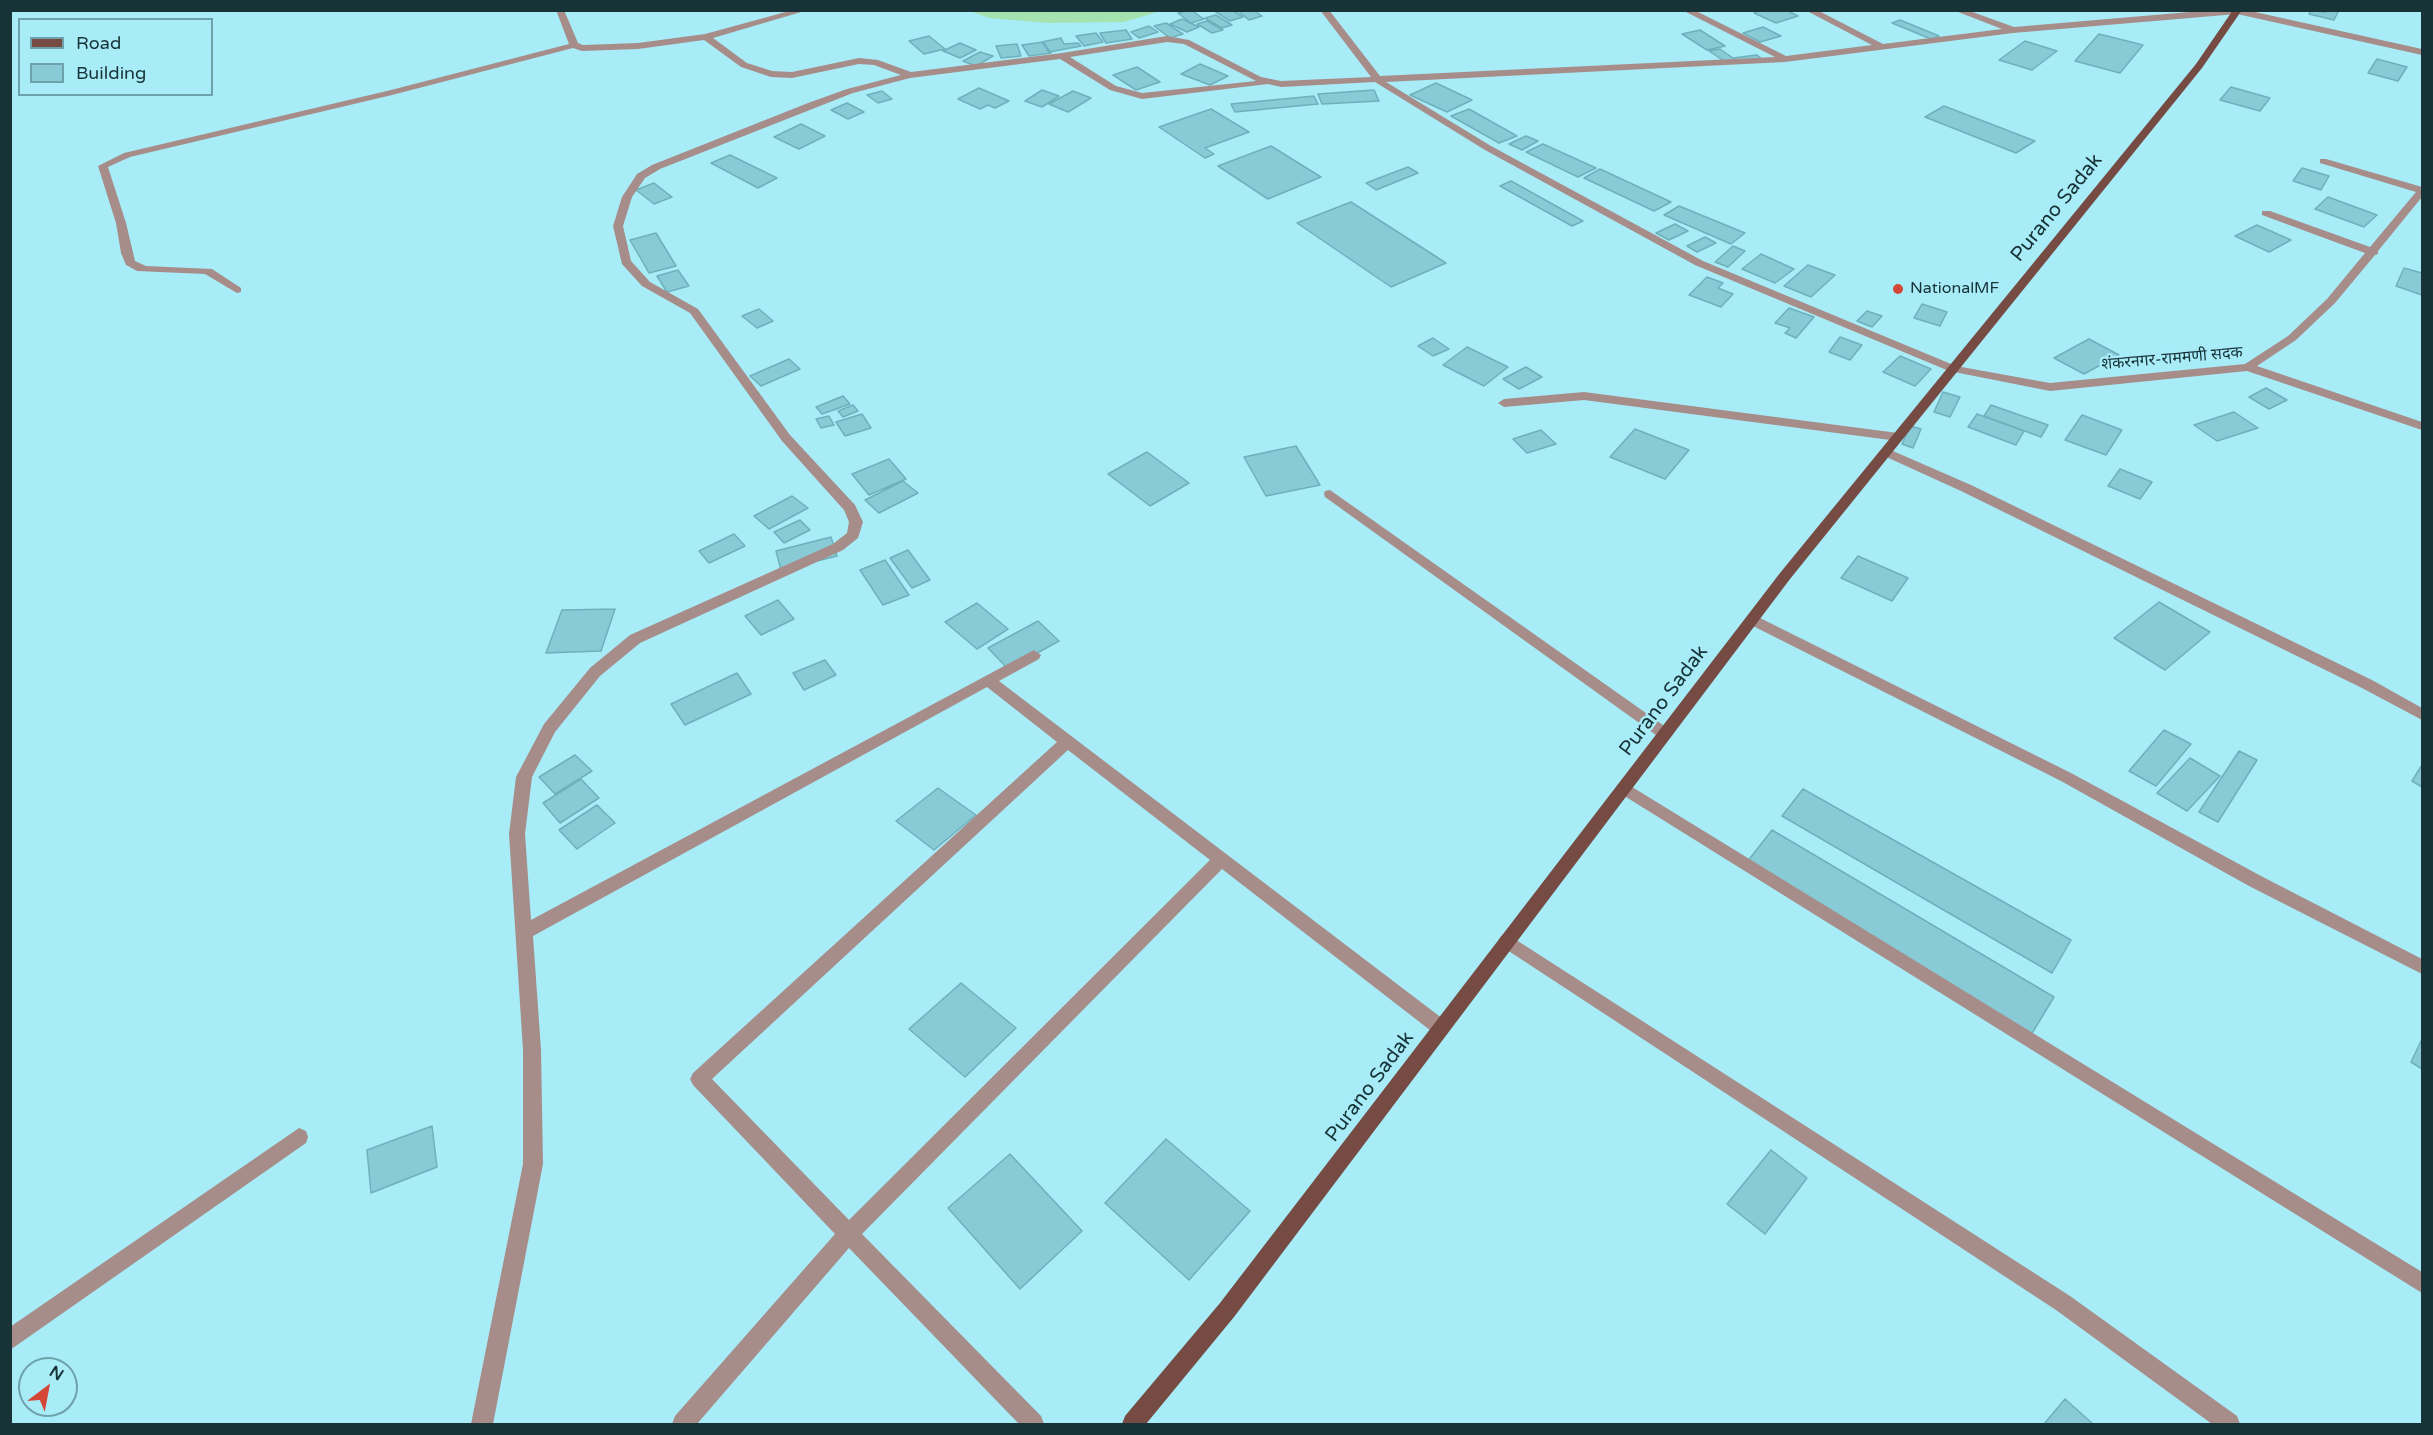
<!DOCTYPE html>
<meta charset="utf-8">
<style>
body{margin:0}
#map{position:relative;width:2433px;height:1435px;overflow:hidden;background:#a8ecf8;font-family:"Varela Round",sans-serif}
canvas{display:block}
.frame{position:absolute;inset:0;border:12px solid #173338;pointer-events:none}
.legend{position:absolute;left:18px;top:18px;width:195px;height:78px;box-sizing:border-box;background:#a8ecf8;border:2px solid #6ea2ab;margin:0;padding:8px 10px;list-style:none;font-size:18px;color:#173338}
.legend li{display:flex;align-items:center;gap:12px;height:30px}
.legend b{width:30px;border:2px solid #6ea2ab}
.north{position:absolute;left:18px;top:1357px;width:60px;height:60px;box-sizing:border-box;background:#a8ecf8;border:2px solid #6ea2ab;border-radius:50%;rotate:32deg;font-size:16px;font-weight:700;line-height:24px;text-align:center;color:#173338}
.north::after{content:'';display:block;margin:auto;width:21px;height:27px;background:#d44737;clip-path:polygon(50% 0,100% 100%,50% 72%,0 100%)}
</style>
<div id="map">
<canvas width="2433" height="1435"></canvas>
<div class="frame"></div>
<ul class="legend">
<li><b style="height:8px;background:#754b43"></b>Road</li>
<li><b style="height:16px;background:#88cbd7"></b>Building</li>
</ul>
<div class="north">N</div>
</div>
<script>
const c = document.querySelector('canvas').getContext('2d');
c.lineJoin = 'round';
function fill(path, color) { c.fillStyle = color; c.fill(path, 'evenodd'); }
const shape = rows => new Path2D(rows.map(r => 'M' + r).join(''));
function stroke(path, color, width, dash) { c.strokeStyle = color; c.lineWidth = width; c.lineCap = dash ? 'butt' : 'round'; c.setLineDash(dash || []); c.stroke(path); }
function label(font, color, halo, rows, align = 'center') {
  c.font = font + ' "Varela Round","Noto Sans Devanagari",sans-serif'; c.lineWidth = 5; c.setLineDash([]); c.textBaseline = 'middle'; c.strokeStyle = halo; c.fillStyle = color; for (const [text, x, y, turn = 0] of rows) {
    c.save(); c.translate(x, y); c.rotate((+turn || 0) * Math.PI / 180); c.textAlign = isNaN(turn) ? turn : align; if (halo) c.strokeText(text, 0, 0); c.fillText(text, 0, 0); c.restore();
  }
}
const green = shape([
 [970,11,1161,11,1124,22,1048,23,989,18]
]);
const building = shape([
 [1191,10,1204,19,1191,23,1178,13,1191,10],
 [1213,10,1232,10,1243,17,1230,21,1213,10],
 [1237,10,1253,10,1262,16,1249,20,1237,10],
 [1761,10,1786,10,1798,16,1776,23,1754,13,1761,10],
 [2311,10,2324,12,2339,10,2334,20,2309,14,2311,10],
 [1216,15,1232,25,1222,28,1205,18,1216,15],
 [1182,19,1199,27,1187,32,1170,24,1182,19],
 [1900,20,1939,36,1931,39,1892,23,1900,20],
 [1207,21,1223,30,1212,33,1197,24,1207,21],
 [1166,23,1183,34,1170,38,1154,26,1166,23],
 [1149,26,1158,32,1139,38,1131,32,1149,26],
 [1763,27,1781,36,1760,42,1743,33,1763,27],
 [1126,30,1132,39,1106,43,1100,33,1126,30],
 [1700,30,1725,46,1707,50,1682,34,1700,30],
 [1096,33,1103,42,1084,46,1076,36,1096,33],
 [2099,34,2143,45,2120,73,2075,61,2099,34],
 [929,36,945,49,924,54,909,41,929,36],
 [1061,38,1064,44,1078,43,1081,46,1049,52,1042,42,1061,38],
 [2025,41,2057,51,2032,70,1999,60,2025,41],
 [1043,42,1051,53,1029,56,1022,45,1043,42],
 [960,43,976,50,960,58,943,51,960,43],
 [1017,44,1021,56,1001,58,996,46,1017,44],
 [1720,49,1733,58,1757,55,1763,60,1727,63,1709,51,1720,49],
 [980,52,993,56,976,66,963,61,980,52],
 [2377,59,2407,67,2398,81,2368,73,2377,59],
 [1200,64,1228,76,1210,85,1181,74,1200,64],
 [1137,67,1160,82,1136,90,1113,75,1137,67],
 [1436,83,1472,100,1447,112,1410,95,1436,83],
 [2231,87,2270,98,2260,111,2220,100,2231,87],
 [979,88,1009,101,995,108,988,105,980,109,958,99,979,88],
 [1042,90,1059,96,1042,107,1025,101,1042,90],
 [1374,90,1379,101,1322,104,1318,94,1374,90],
 [882,91,892,99,878,103,867,95,882,91],
 [1073,91,1091,98,1068,112,1049,104,1073,91],
 [1314,96,1318,104,1235,112,1231,104,1314,96],
 [847,103,864,112,848,119,831,110,847,103],
 [1944,106,2035,141,2016,153,1925,117,1944,106],
 [1211,109,1249,132,1205,148,1214,154,1205,158,1159,127,1211,109],
 [1469,109,1517,136,1499,143,1451,116,1469,109],
 [801,124,825,136,799,149,774,137,801,124],
 [1526,136,1538,141,1522,150,1509,144,1526,136],
 [1543,144,1596,168,1578,177,1526,152,1543,144],
 [1271,146,1321,177,1268,199,1218,166,1271,146],
 [730,155,777,178,758,188,711,163,730,155],
 [1408,167,1418,173,1376,190,1366,183,1408,167],
 [2302,168,2329,176,2321,190,2293,181,2302,168],
 [1600,169,1671,202,1654,211,1584,178,1600,169],
 [1511,181,1583,221,1572,226,1500,186,1511,181],
 [654,183,672,197,654,204,636,190,654,183],
 [2328,197,2377,215,2364,227,2315,209,2328,197],
 [1351,202,1446,263,1391,287,1297,223,1351,202],
 [1679,206,1745,233,1731,244,1664,215,1679,206],
 [1675,224,1688,231,1669,240,1656,233,1675,224],
 [2257,225,2291,240,2269,252,2235,236,2257,225],
 [656,233,676,266,649,273,630,240,656,233],
 [1705,237,1716,243,1697,252,1687,246,1705,237],
 [1733,246,1745,251,1728,267,1715,262,1733,246],
 [1761,254,1794,269,1775,283,1742,269,1761,254],
 [1808,265,1835,275,1811,297,1784,286,1808,265],
 [2404,268,2422,273,2422,295,2396,286,2404,268],
 [678,270,689,286,667,292,657,276,678,270],
 [1707,277,1723,283,1718,288,1733,294,1721,307,1689,295,1707,277],
 [1922,304,1947,312,1940,326,1914,318,1922,304],
 [1789,308,1814,317,1796,338,1785,333,1790,328,1775,323,1789,308],
 [759,309,773,321,757,328,742,316,759,309],
 [1867,311,1882,316,1872,327,1857,321,1867,311],
 [1840,337,1862,345,1850,360,1829,352,1840,337],
 [1433,338,1449,349,1433,356,1418,346,1433,338],
 [2089,339,2119,355,2084,374,2054,358,2089,339],
 [1467,347,1508,367,1484,386,1443,365,1467,347],
 [1900,356,1931,369,1915,386,1883,372,1900,356],
 [789,359,800,369,761,386,750,376,789,359],
 [1526,367,1542,377,1519,389,1503,379,1526,367],
 [2266,388,2287,400,2269,409,2249,397,2266,388],
 [1943,392,1960,397,1950,417,1934,412,1943,392],
 [843,396,850,404,822,414,816,407,843,396],
 [853,405,858,411,843,417,838,411,853,405],
 [1991,405,2048,425,2041,437,1984,416,1991,405],
 [2234,412,2258,428,2217,441,2194,425,2234,412],
 [862,414,871,428,845,436,836,422,862,414],
 [1977,414,2024,431,2016,445,1968,427,1977,414],
 [2082,415,2122,430,2106,455,2065,440,2082,415],
 [829,416,834,425,821,428,816,419,829,416],
 [1910,426,1921,429,1913,448,1902,444,1910,426],
 [1635,429,1689,450,1665,479,1610,457,1635,429],
 [1541,430,1556,444,1527,453,1513,439,1541,430],
 [1296,446,1320,485,1266,496,1244,457,1296,446],
 [1147,452,1189,483,1150,506,1108,474,1147,452],
 [889,459,906,479,869,495,852,474,889,459],
 [2120,469,2152,482,2140,499,2108,486,2120,469],
 [903,481,918,493,879,513,865,500,903,481],
 [792,496,808,508,769,529,754,516,792,496],
 [800,520,810,530,784,543,774,532,800,520],
 [734,534,745,546,709,563,699,551,734,534],
 [831,537,837,556,781,570,776,551,831,537],
 [908,550,930,580,912,588,890,558,908,550],
 [1858,556,1908,578,1892,601,1841,578,1858,556],
 [885,560,909,595,883,605,860,570,885,560],
 [778,600,794,619,761,635,745,616,778,600],
 [2159,602,2210,632,2165,670,2114,638,2159,602],
 [977,603,1008,629,977,649,945,622,977,603],
 [615,609,601,651,546,653,562,610,615,609],
 [1038,621,1059,641,1008,669,988,648,1038,621],
 [825,660,836,675,804,690,793,673,825,660],
 [737,673,751,694,685,725,671,704,737,673],
 [2164,730,2191,744,2156,786,2129,771,2164,730],
 [2239,751,2257,760,2218,822,2199,812,2239,751],
 [575,755,592,771,555,794,539,777,575,755],
 [2190,758,2220,776,2187,811,2157,793,2190,758],
 [2422,765,2422,787,2412,781,2422,765],
 [581,779,599,798,560,823,543,803,581,779],
 [938,788,976,815,934,850,896,821,938,788],
 [1803,789,2071,940,2052,973,1782,816,1803,789],
 [597,805,615,823,577,849,559,830,597,805],
 [1772,830,2054,997,2031,1035,1747,862,1772,830],
 [961,983,1016,1028,965,1077,909,1029,961,983],
 [2422,1039,2422,1069,2411,1062,2422,1039],
 [432,1126,437,1167,371,1193,367,1150,432,1126],
 [1166,1139,1250,1211,1189,1280,1105,1203,1166,1139],
 [1771,1150,1807,1178,1765,1234,1727,1204,1771,1150],
 [1010,1154,1082,1231,1020,1289,948,1208,1010,1154],
 [2065,1399,2093,1424,2044,1424,2065,1399]
]);
const minor = shape([
 [556,10,564,10,578,43,583,45,638,43,705,34,793,10,808,10,713,38,747,63,772,71,792,72,859,58,878,60,911,72,1062,53,1167,36,1189,40,1261,77,1281,81,1371,77,1320,10,1329,10,1380,76,1775,57,1682,10,1694,10,1786,56,1872,45,1805,10,1817,10,1883,44,2002,29,1953,10,1967,10,2014,27,2213,10,2246,10,2422,49,2422,55,2237,14,2013,33,1785,62,1386,82,1491,146,1703,261,1956,366,2050,383,2245,364,2288,336,2327,299,2365,253,2262,215,2262,211,2270,211,2370,247,2416,192,2320,163,2320,159,2326,159,2422,187,2422,197,2378,251,2378,254,2375,255,2335,303,2296,340,2257,366,2422,422,2422,430,2247,371,2050,391,1949,371,1695,265,1485,150,1375,82,1281,87,1268,84,1142,99,1110,90,1060,59,910,78,853,93,660,169,645,178,632,197,623,226,631,261,650,282,698,309,790,435,855,505,863,522,858,538,843,550,640,643,600,676,555,732,532,777,525,834,531,920,1034,650,1041,655,1039,659,999,681,1447,1022,1450,1028,1447,1034,1441,1036,1435,1034,1222,869,862,1234,1041,1416,1044,1424,1019,1424,849,1248,697,1424,672,1424,675,1416,835,1234,693,1085,690,1079,693,1073,1057,742,987,687,533,936,541,1050,543,1164,493,1424,471,1424,523,1164,523,1050,509,834,516,777,544,724,590,668,630,635,833,544,847,533,849,522,844,510,782,441,690,313,642,286,622,264,613,226,622,197,637,174,652,165,808,103,847,89,901,75,874,65,859,64,792,78,771,77,741,67,704,40,638,49,582,51,573,48,392,95,130,157,108,167,126,223,135,261,146,266,212,269,241,288,241,292,237,293,205,274,137,271,126,265,121,253,116,223,98,166,124,153,391,90,569,44,556,10],
 [1167,42,1184,44,1256,81,1142,93,1116,86,1070,57,1167,42],
 [1068,750,1210,860,849,1220,712,1079,1068,750],
 [1584,392,1898,433,1904,437,1898,441,1584,400,1504,407,1498,403,1504,399,1584,392],
 [1886,448,1971,485,2372,680,2422,708,2422,720,2362,688,1961,491,1882,455,1880,452,1886,448],
 [1330,490,1670,730,1673,734,1670,738,1660,738,1325,497,1324,494,1325,491,1330,490],
 [1752,614,2071,773,2261,876,2422,959,2422,974,2249,886,2061,781,1747,623,1745,619,1752,614],
 [1624,782,2422,1272,2422,1293,1618,792,1616,788,1618,784,1624,782],
 [1507,934,2070,1296,2237,1416,2240,1424,2212,1424,2056,1310,1501,946,1498,941,1501,936,1507,934],
 [299,1128,306,1131,308,1137,306,1143,10,1350,10,1327,299,1128]
]);
const major = shape([
 [2233,10,2242,10,2202,68,1790,579,1234,1317,1146,1424,1122,1424,1125,1416,1220,1303,1780,573,2196,64,2233,10]
]);
const markers = [
 [1898,289,6,"#d44737"]
];
const farPoinames = [
 ["NationalMF",1910,289]
];
const farStreetnames = [
 ["शंकरनगर-राममणी सदक",2172,359,-5]
];
const streetNames = [
 ["Purano Sadak",2057,208,-51],
 ["Purano Sadak",1664,701,-53],
 ["Purano Sadak",1370,1087,-53]
];
fill(green, '#a4e2b0');
fill(building, '#88cbd7');
stroke(building, '#6eb0bc', 1.5);
fill(minor, '#a78d89');
fill(major, '#754b43');
for (const [x, y, r, color] of markers) { const dot = new Path2D(); dot.arc(x, y, r, 0, 2 * Math.PI); c.fillStyle = color; c.fill(dot); stroke(dot, '#a8ecf8', 2); }
label('16px', '#173338', '#a8ecf8', farPoinames, 'left');
label('16px', '#173338', '#a8ecf8', farStreetnames);
label('20px', '#173338', '#a8ecf8', streetNames);
</script>
